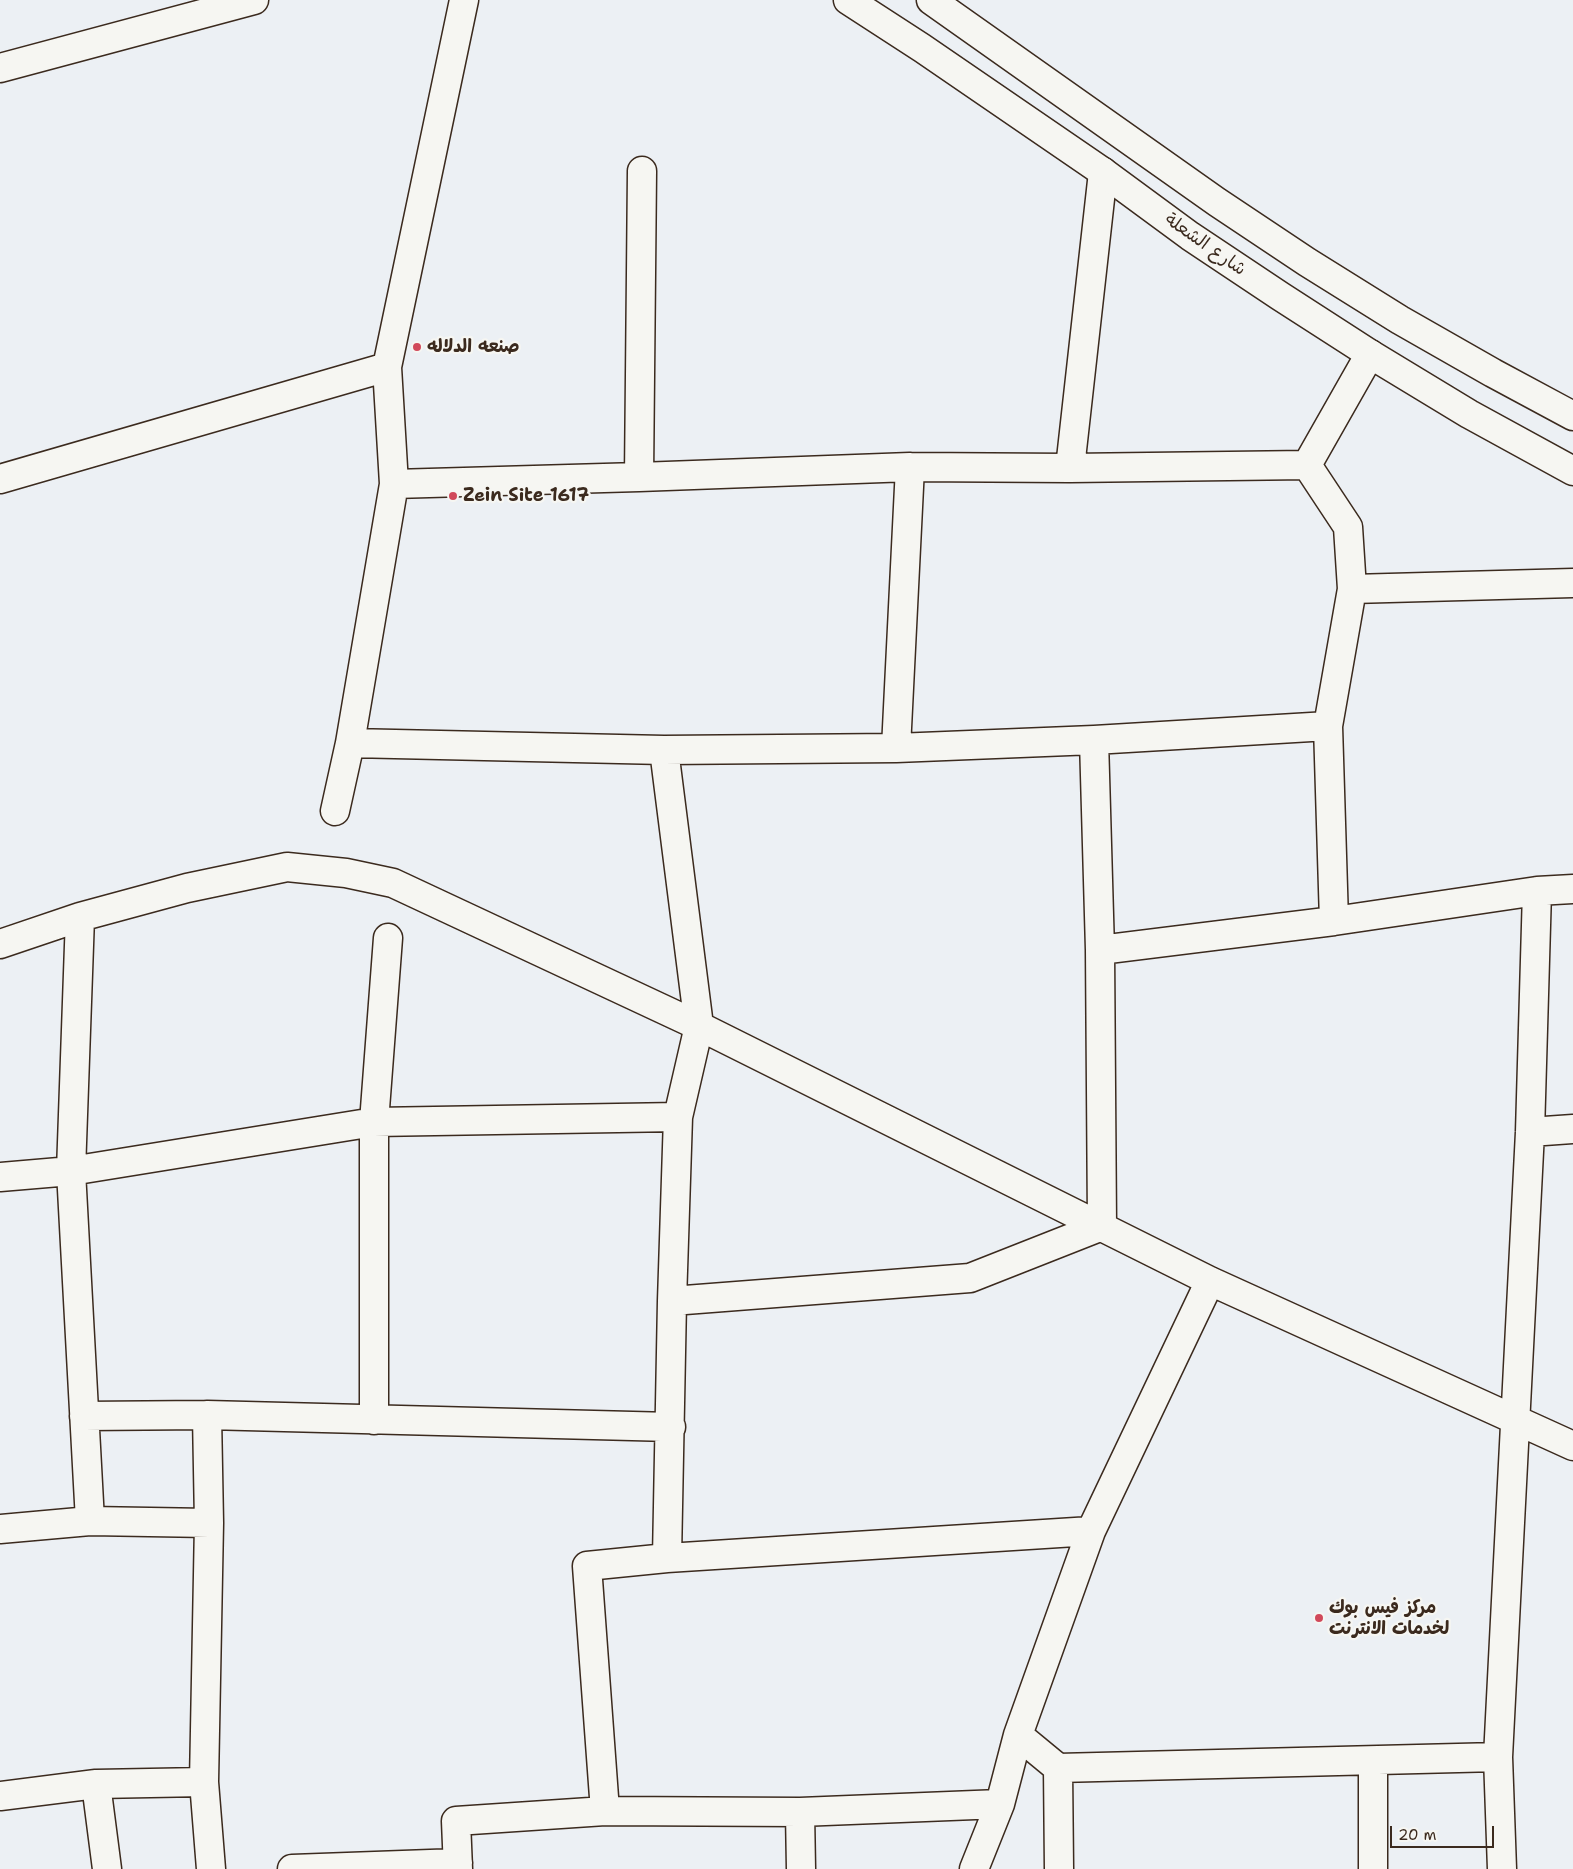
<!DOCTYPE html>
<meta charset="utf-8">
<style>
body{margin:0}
#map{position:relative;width:1573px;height:1869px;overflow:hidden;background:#ecf0f4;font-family:"Shantell Sans",sans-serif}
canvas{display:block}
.scale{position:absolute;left:1390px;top:1826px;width:104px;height:22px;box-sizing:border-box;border:2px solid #3b2a1e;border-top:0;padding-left:6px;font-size:15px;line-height:18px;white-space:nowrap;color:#3b2a1e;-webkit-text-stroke:4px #f6f6f2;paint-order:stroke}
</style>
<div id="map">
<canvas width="1573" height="1869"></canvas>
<div class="scale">20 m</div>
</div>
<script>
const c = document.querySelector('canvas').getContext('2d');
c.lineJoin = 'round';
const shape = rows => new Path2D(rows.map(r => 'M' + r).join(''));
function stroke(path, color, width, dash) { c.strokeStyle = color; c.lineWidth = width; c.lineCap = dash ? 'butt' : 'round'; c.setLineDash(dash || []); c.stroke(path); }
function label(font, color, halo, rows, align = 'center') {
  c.font = font + ' "Shantell Sans","Playpen Sans Arabic",sans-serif'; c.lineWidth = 4.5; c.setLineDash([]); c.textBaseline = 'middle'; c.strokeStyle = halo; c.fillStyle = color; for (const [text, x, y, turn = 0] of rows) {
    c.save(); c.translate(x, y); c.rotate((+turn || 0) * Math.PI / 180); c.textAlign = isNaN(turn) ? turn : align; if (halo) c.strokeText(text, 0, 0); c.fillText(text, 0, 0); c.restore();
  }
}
const minor = shape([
 [0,68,254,0],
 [1070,468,1103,172],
 [639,477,642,171],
 [0,479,387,367],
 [394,484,639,477,910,467,1070,468,1307,465],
 [1352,589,1573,583],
 [350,743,664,750,896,748,1094,740,1328,726],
 [896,748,910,467],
 [664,750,699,1026,678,1117,672,1301,667,1558],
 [335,811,350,743,394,484,387,367,464,0],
 [80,917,71,1171,90,1521],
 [1334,921,1328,726,1352,589,1348,527,1307,465,1370,354],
 [0,944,80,917,187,888,287,867,346,873,393,883,699,1026,1210,1281,1573,1446],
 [1100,950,1334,921,1537,891,1573,889],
 [1530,1132,1573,1129],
 [0,1177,71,1171,374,1122,678,1117],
 [672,1301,970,1278,1102,1226,1100,950,1094,740],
 [207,1415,209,1523,204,1782,211,1869],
 [84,1416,207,1415,671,1427],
 [374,1420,374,1122,388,938],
 [0,1529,90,1521,209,1523],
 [1018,1735,1058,1768,1498,1757],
 [1373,1761,1373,1869],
 [1058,1768,1059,1869],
 [96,1784,107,1869],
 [0,1796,96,1784,204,1782],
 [605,1811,587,1566,667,1558,1091,1531],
 [800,1812,801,1869],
 [292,1869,458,1863],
 [458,1869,456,1821,605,1811,800,1812,1000,1804],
 [974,1869,1000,1804,1018,1735,1091,1531,1210,1281],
 [1502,1869,1498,1757,1530,1132,1537,891]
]);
const major = shape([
 [848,0,922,48,1103,172,1190,236,1280,296,1370,354,1469,414,1573,471],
 [931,0,1217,202,1307,262,1400,320,1493,373,1573,416]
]);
const markers = [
 [417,347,5,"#d1495b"],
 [453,496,5,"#d1495b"],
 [1319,1618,5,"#d1495b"]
];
const streetNames = [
 ["شارع الشعلة",1205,245,35]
];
const poiNames = [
 ["صنعه الدلاله",427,347],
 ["Zein Site 1617",463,496],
 ["مركز فيس بوك",1329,1608],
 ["لخدمات الانترنت",1329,1629]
];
stroke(minor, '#3b2a1e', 31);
stroke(major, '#3b2a1e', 31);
stroke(minor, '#f6f6f2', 28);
stroke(major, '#f6f6f2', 28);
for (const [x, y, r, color] of markers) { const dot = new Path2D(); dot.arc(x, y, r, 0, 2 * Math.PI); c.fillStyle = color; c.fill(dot); stroke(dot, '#f6f6f2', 2); }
label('18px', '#3b2a1e', '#f6f6f2', streetNames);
label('bold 18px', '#3b2a1e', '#f6f6f2', poiNames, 'left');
</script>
